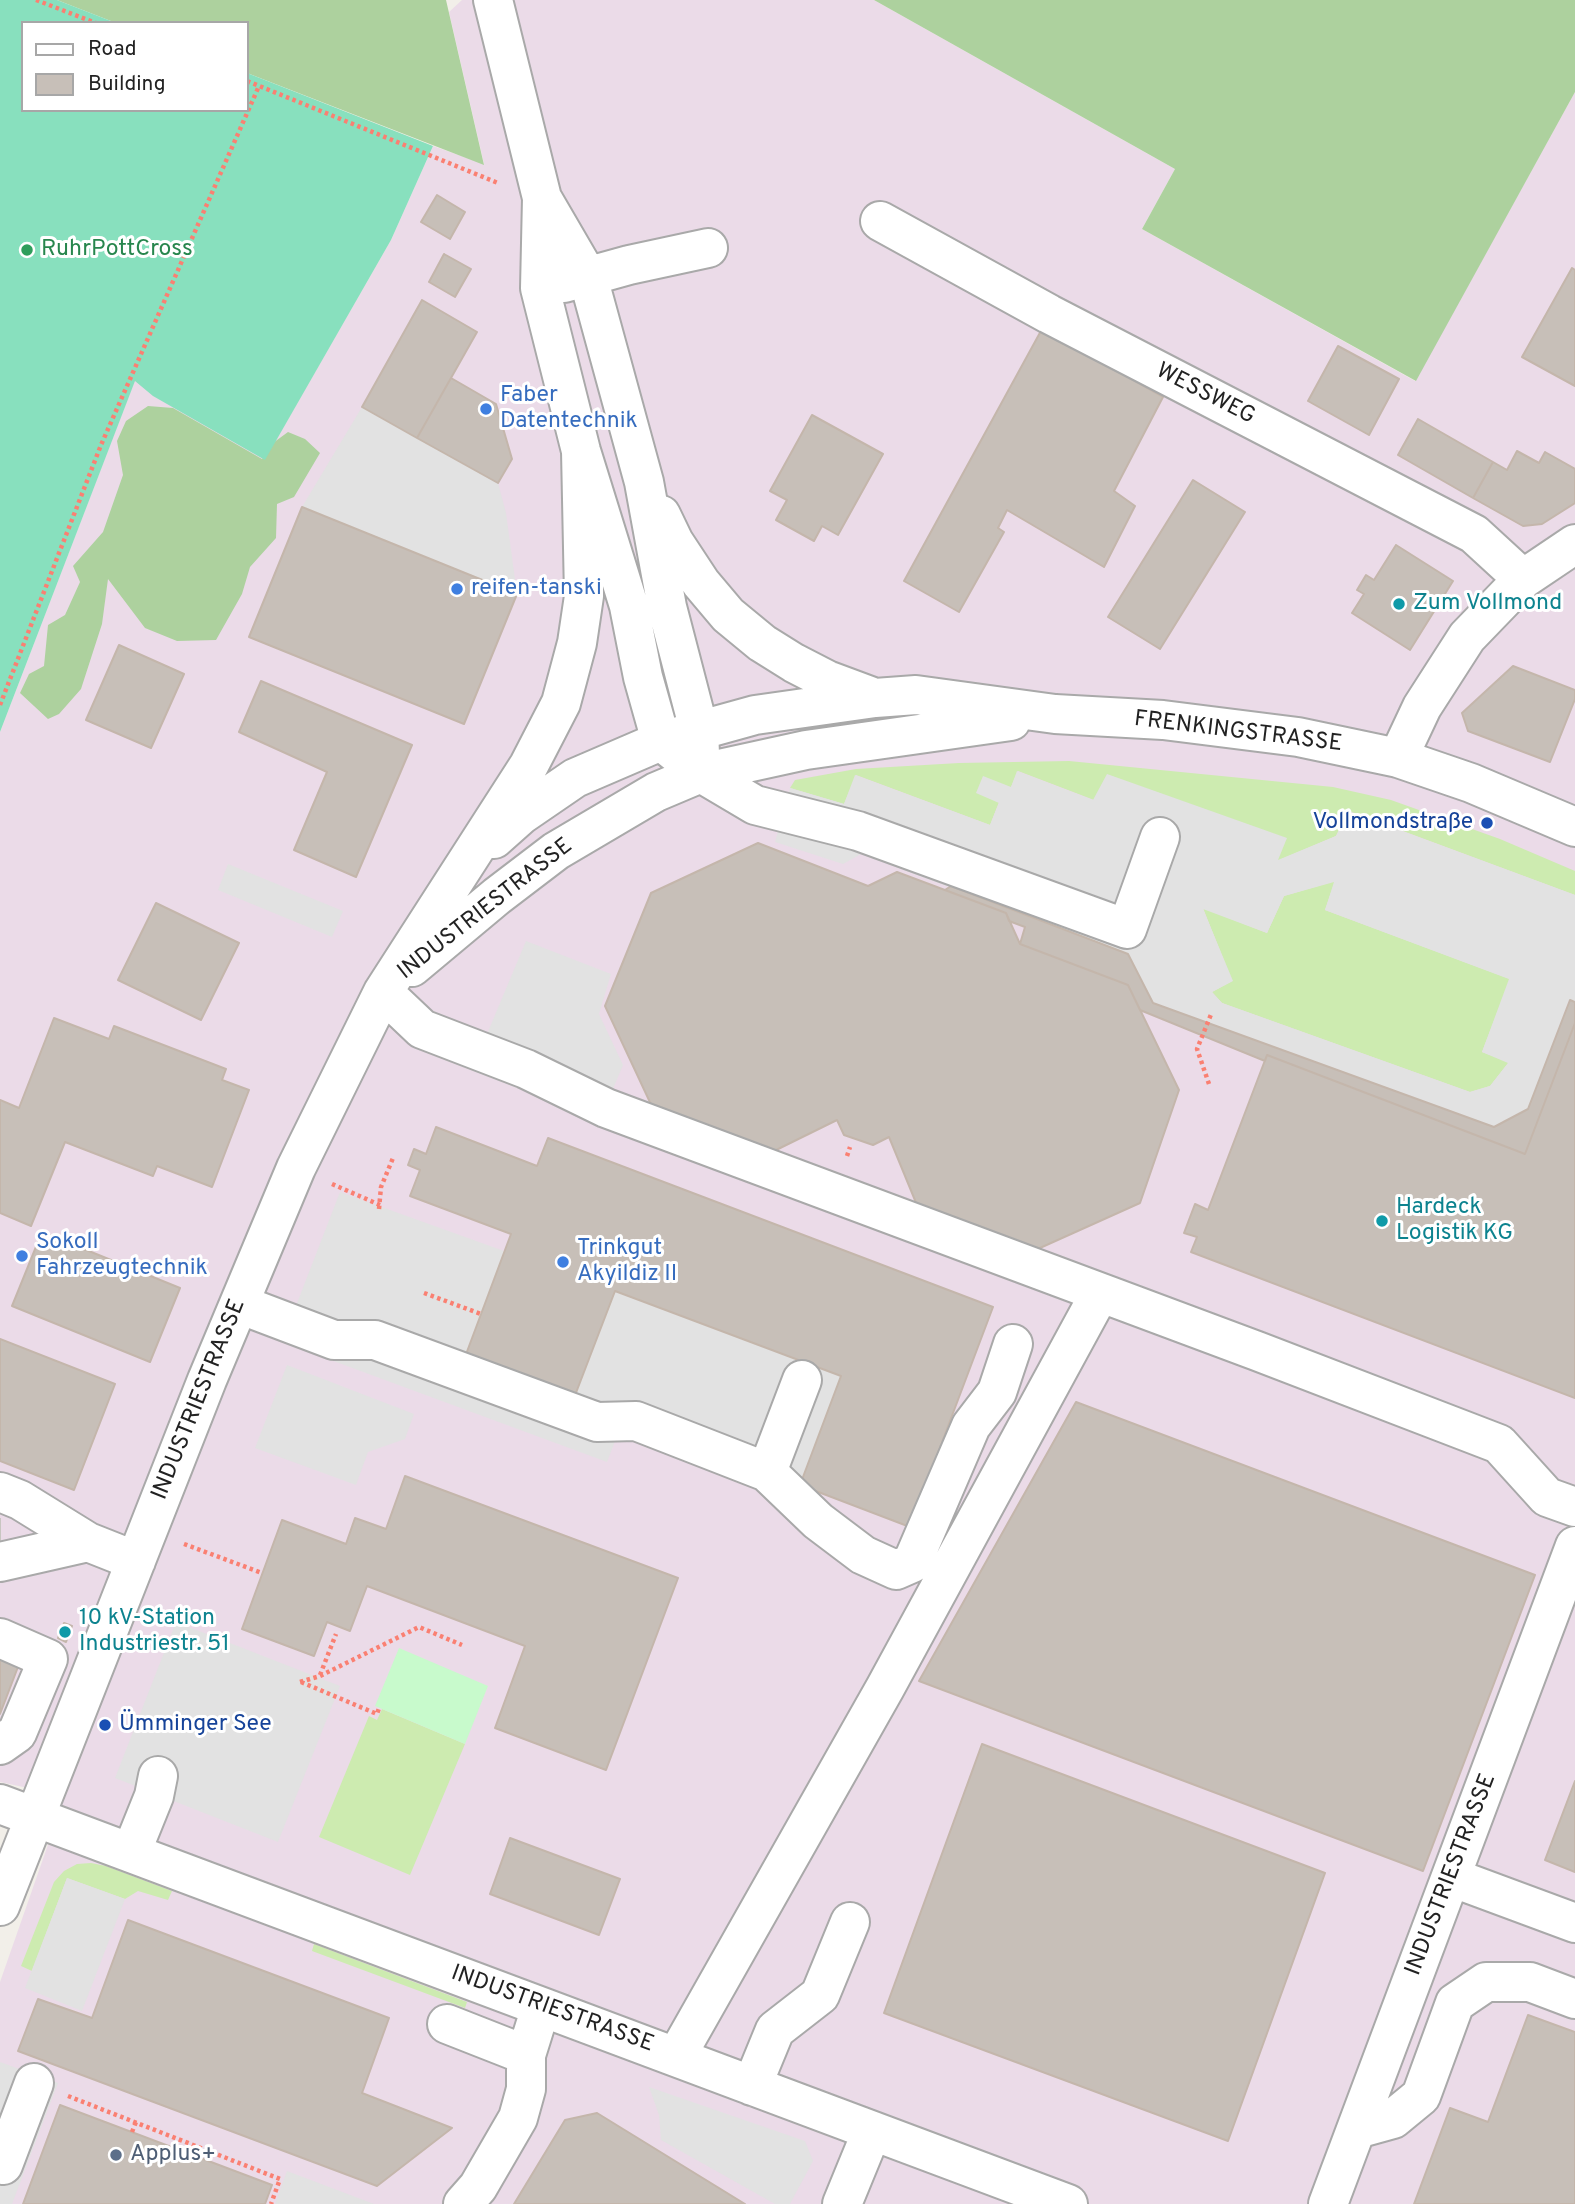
<!DOCTYPE html>
<meta charset="utf-8">
<style>
body{margin:0}
#map{position:relative;width:1575px;height:2204px;overflow:hidden;background:#f2efe9;font-family:Overpass,sans-serif}
canvas{display:block}
.legend{position:absolute;left:21px;top:21px;width:228px;height:91px;box-sizing:border-box;background:#fff;border:2px solid #a7a7a7;margin:0;padding:9px 12px;list-style:none;font-size:21px;color:#222}
.legend li{display:flex;align-items:center;gap:14px;height:35px}
.legend b{width:35px;border:2px solid #a7a7a7}
</style>
<div id="map">
<canvas width="1575" height="2204"></canvas>
<ul class="legend">
<li><b style="height:9px;background:#fff"></b>Road</li>
<li><b style="height:19px;background:#c7bfb8"></b>Building</li>
</ul>
</div>
<script>
const c = document.querySelector('canvas').getContext('2d');
c.lineJoin = 'round';
function fill(path, color) { c.fillStyle = color; c.fill(path, 'evenodd'); }
const shape = rows => new Path2D(rows.map(r => 'M' + r).join(''));
function stroke(path, color, width, dash) { c.strokeStyle = color; c.lineWidth = width; c.lineCap = dash ? 'butt' : 'round'; c.setLineDash(dash || []); c.stroke(path); }
function label(font, color, halo, rows, align = 'center') {
  c.font = font + ' Overpass,sans-serif'; c.lineWidth = 6; c.setLineDash([]); c.textBaseline = 'middle'; c.strokeStyle = halo; c.fillStyle = color; for (const [text, x, y, turn = 0] of rows) {
    c.save(); c.translate(x, y); c.rotate((+turn || 0) * Math.PI / 180); c.textAlign = isNaN(turn) ? turn : align; if (halo) c.strokeText(text, 0, 0); c.fillText(text, 0, 0); c.restore();
  }
}
const industrial = shape([
 [462,0,874,0,1175,169,1142,229,1415,381,1575,92,1575,2204,0,2204,0,1982,65,1796,0,1782,0,732,135,380,265,459,391,240,433,146,484,164,449,12]
]);
const grass = shape([
 [1069,761,1333,787,1391,800,1500,839,1575,871,1575,895,1349,811,1336,836,1277,861,1286,838,1094,800,1018,771,1011,787,999,802,990,825,856,775,844,804,790,788,795,780,856,769,959,763],
 [1335,881,1325,910,1510,979,1482,1052,1509,1062,1490,1086,1470,1092,1222,1003,1212,992,1232,981,1203,908,1267,933,1284,896],
 [382,1709,465,1744,410,1875,319,1837,369,1716,377,1720],
 [91,1863,106,1866,172,1891,168,1900,138,1891,125,1899,67,1878,32,1971,21,1966,54,1882,64,1871,77,1864],
 [314,1944,467,2002,465,2008,312,1951]
]);
const forest = shape([
 [57,0,446,0,484,165,247,73,247,23,116,23],
 [874,0,1575,0,1575,92,1416,381,1142,229,1175,169],
 [148,406,173,408,262,459,273,443,288,432,305,439,320,453,294,497,277,504,276,538,250,567,242,594,216,640,177,641,145,628,108,579,102,624,81,689,59,714,48,719,20,693,29,674,44,666,48,625,65,615,80,582,73,566,103,532,123,475,117,441,126,421]
]);
const park = shape([
 [399,1648,488,1686,465,1744,375,1706]
]);
const pitch = shape([
 [0,0,57,0,116,23,23,23,23,110,247,110,247,73,433,146,391,240,265,460,153,396,135,381,0,732]
]);
const parking = shape([
 [362,407,498,483,506,513,517,594,302,507],
 [1017,771,1093,800,1107,774,1287,838,1278,860,1336,836,1348,811,1575,895,1575,1002,1569,1000,1528,1109,1494,1127,1153,1003,1128,954,861,854,843,864,775,842,790,788,844,804,855,775,990,825,999,803,976,793,983,776,1011,787],
 [1334,882,1325,910,1509,979,1482,1052,1508,1063,1490,1086,1470,1092,1222,1003,1212,992,1233,981,1203,909,1267,933,1284,896],
 [228,864,343,911,332,937,218,890],
 [526,941,611,974,599,1014,623,1065,600,1120,414,1048,433,1011,487,1034],
 [340,1192,504,1251,465,1356,615,1291,841,1376,800,1485,751,1486,617,1436,607,1462,282,1342],
 [287,1365,414,1414,405,1439,368,1452,356,1485,255,1448],
 [176,1622,340,1686,278,1842,115,1778],
 [67,1878,125,1899,82,2011,25,1988],
 [0,2062,58,2083,12,2204,0,2204],
 [649,2087,805,2141,813,2161,790,2204,775,2204,661,2140,659,2115],
 [287,2171,374,2204,275,2204]
]);
const building = shape([
 [437,195,465,212,450,239,421,222,437,195],
 [444,254,471,269,455,297,429,282,444,254],
 [1572,268,1575,270,1575,386,1522,357,1572,268],
 [422,300,477,332,417,438,362,407,422,300],
 [1042,329,1163,397,1114,491,1135,506,1104,567,1007,510,998,528,1004,532,959,612,904,581,1042,329],
 [1338,346,1399,379,1369,435,1308,401,1338,346],
 [451,378,496,404,512,459,498,483,417,438,451,378],
 [812,415,883,454,838,535,822,526,814,541,776,520,787,500,770,491,812,415],
 [1418,419,1493,462,1473,498,1398,455,1418,419],
 [1517,451,1539,463,1545,452,1575,469,1575,503,1542,524,1523,526,1473,498,1493,462,1507,470,1517,451],
 [1193,480,1245,512,1160,649,1108,617,1193,480],
 [302,507,517,594,464,724,249,637,302,507],
 [1396,545,1453,581,1410,650,1352,613,1364,594,1357,590,1366,575,1374,580,1396,545],
 [119,645,184,674,151,748,86,720,119,645],
 [1513,666,1575,690,1575,699,1550,762,1468,731,1462,713,1513,666],
 [261,681,412,745,356,877,294,850,327,772,239,732,261,681],
 [758,843,868,886,897,872,1006,913,1020,944,1128,985,1179,1090,1140,1203,1031,1252,919,1210,889,1137,873,1145,844,1135,837,1120,768,1154,655,1113,605,1006,651,893,758,843],
 [951,886,1128,954,1153,1003,1494,1127,1528,1109,1570,1000,1575,1002,1575,1023,1525,1154,1267,1055,1265,1061,1140,1010,1128,985,1020,944,1025,927,1009,921,1006,913,945,890,951,886],
 [156,903,239,943,201,1020,118,980,156,903],
 [54,1018,109,1039,114,1026,226,1069,222,1080,249,1090,212,1187,157,1166,153,1176,65,1142,31,1226,0,1213,0,1100,19,1108,54,1018],
 [1575,1023,1575,1398,1191,1252,1197,1237,1184,1233,1195,1204,1208,1210,1267,1055,1525,1154,1575,1023],
 [436,1127,537,1166,548,1138,993,1307,910,1527,800,1485,841,1376,615,1291,574,1398,465,1357,511,1234,410,1196,420,1170,408,1165,414,1149,426,1154,436,1127],
 [42,1232,180,1288,150,1362,12,1306,42,1232],
 [0,1339,115,1384,74,1490,0,1461,0,1339],
 [1076,1402,1535,1575,1423,1871,919,1681,1076,1402],
 [405,1476,678,1578,606,1770,495,1728,525,1646,367,1586,350,1631,327,1622,314,1656,242,1629,282,1520,346,1544,355,1518,386,1529,405,1476],
 [64,1623,72,1626,66,1642,58,1638,64,1623],
 [0,1651,21,1659,0,1714,0,1651],
 [982,1744,1325,1873,1228,2141,884,2013,982,1744],
 [1575,1781,1575,1872,1545,1860,1575,1781],
 [510,1838,620,1879,599,1935,490,1894,510,1838],
 [128,1920,389,2018,362,2093,452,2128,377,2186,18,2051,38,1999,92,2018,128,1920],
 [1528,2015,1575,2032,1575,2204,1414,2204,1450,2108,1488,2122,1528,2015],
 [60,2105,272,2185,265,2204,23,2204,60,2105],
 [597,2113,745,2204,514,2204,565,2120,597,2113]
]);
const minorTunnel = shape([
 [0,1537,1,1537]
]);
const path = shape([
 [36,0,96,23],
 [247,81,498,183],
 [0,705,101,445,259,86],
 [1209,1084,1197,1049,1212,1012],
 [847,1156,850,1147],
 [332,1184,380,1205],
 [379,1209,381,1187,393,1158],
 [424,1293,481,1314],
 [184,1544,262,1573],
 [320,1675,336,1634],
 [300,1682,320,1676,419,1627,462,1645],
 [301,1682,377,1714,379,1708],
 [68,2096,280,2179,271,2204],
 [132,2132,136,2122]
]);
const minor = shape([
 [493,0,542,198,540,288,581,451,629,606,643,677,661,741,701,773,755,805,858,831,1127,929,1160,837],
 [542,198,588,277,644,482,667,607,699,730,700,754],
 [880,221,1049,314,1474,534,1523,579],
 [564,283,629,265,708,248],
 [661,515,674,542,701,583,728,615,762,643,794,663,827,680,870,696],
 [1398,758,1422,707,1467,637,1523,579,1575,544],
 [494,839,521,815,575,778,661,741,755,715,875,698,916,695,1055,714,1163,720,1298,737,1398,758,1471,783,1575,827],
 [412,967,497,896,556,851,656,792,701,773,806,750,1011,721],
 [383,992,422,1029,526,1069,606,1108,1257,1351,1499,1444,1547,1497,1575,1507],
 [239,1304,334,1340,375,1340,597,1422,636,1421,767,1472,802,1380],
 [767,1472,818,1521,863,1555,896,1570,912,1563,971,1426,997,1392,1013,1344],
 [0,1492,20,1500,88,1542,136,1561],
 [0,1562,88,1542],
 [0,1638,48,1659,17,1733,0,1745],
 [0,1804,1068,2204],
 [131,1853,154,1796,158,1776],
 [1451,1877,1575,1923],
 [0,1906,207,1380,296,1168,383,992,529,765,561,703,577,643,584,596,581,451],
 [447,2024,526,2055],
 [676,2057,885,1688,1100,1293],
 [752,2086,775,2030,820,1995,850,1922],
 [1357,2129,1393,2119,1421,2096,1455,2003,1486,1982,1530,1982,1575,1999],
 [0,2164,3,2165,34,2083],
 [463,2204,478,2187,518,2118,526,2089,526,2055,541,2007],
 [842,2204,872,2131],
 [1328,2204,1575,1546]
]);
const markers = [
 [27,250,7,"#2e9e5b"],
 [486,409,7,"#3f7fe0"],
 [457,589,7,"#3f7fe0"],
 [1399,604,7,"#0f9aa8"],
 [1487,823,7,"#1a4fb4"],
 [1382,1221,7,"#0f9aa8"],
 [22,1256,7,"#3f7fe0"],
 [563,1262,7,"#3f7fe0"],
 [65,1632,7,"#0f9aa8"],
 [105,1725,7,"#1a4fb4"],
 [116,2155,7,"#5c6f8a"]
];
const leisureNames = [
 ["RuhrPottCross",41,250]
];
const streetNames = [
 ["WESSWEG",1205,395,27],
 ["FRENKINGSTRASSE",1238,733,7],
 ["INDUSTRIESTRASSE",486,910,-38],
 ["INDUSTRIESTRASSE",200,1400,-68],
 ["INDUSTRIESTRASSE",1452,1875,-69],
 ["INDUSTRIESTRASSE",552,2010,20]
];
const shopNames = [
 ["Faber",500,396],
 ["Datentechnik",500,422],
 ["reifen-tanski",471,589],
 ["Sokoll",36,1243],
 ["Fahrzeugtechnik",36,1269],
 ["Trinkgut",577,1249],
 ["Akyildiz II",577,1275]
];
const cultureNames = [
 ["Zum Vollmond",1413,604],
 ["Hardeck",1396,1208],
 ["Logistik KG",1396,1234],
 ["10 kV-Station",79,1619],
 ["Industriestr. 51",79,1645]
];
const transitNames = [
 ["Vollmondstraße",1473,823],
 ["Ümminger See",119,1725,"left"]
];
const serviceNames = [
 ["Applus+",130,2155]
];
fill(industrial, '#ebdbe8');
fill(grass, '#cdebb0');
fill(forest, '#add19e');
fill(park, '#c8facc');
fill(pitch, '#88e0be');
fill(parking, '#e2e2e2');
fill(building, '#c7bfb8');
stroke(building, '#c4b6ab', 2);
stroke(minorTunnel, '#c8c6c1', 38, [38, 19]);
stroke(minor, '#a9a9a9', 42);
stroke(path, '#fa8072', 4.5, [3.5, 3.5]);
stroke(minor, '#fff', 38);
for (const [x, y, r, color] of markers) { const dot = new Path2D(); dot.arc(x, y, r, 0, 2 * Math.PI); c.fillStyle = color; c.fill(dot); stroke(dot, '#fff', 2.5); }
label('23px', '#27864d', '#fff', leisureNames, 'left');
label('23px', '#222', '#fff', streetNames);
label('23px', '#366cbe', '#fff', shopNames, 'left');
label('23px', '#0d838f', '#fff', cultureNames, 'left');
label('23px', '#164399', '#fff', transitNames, 'right');
label('23px', '#4e5e75', '#fff', serviceNames, 'left');
</script>
